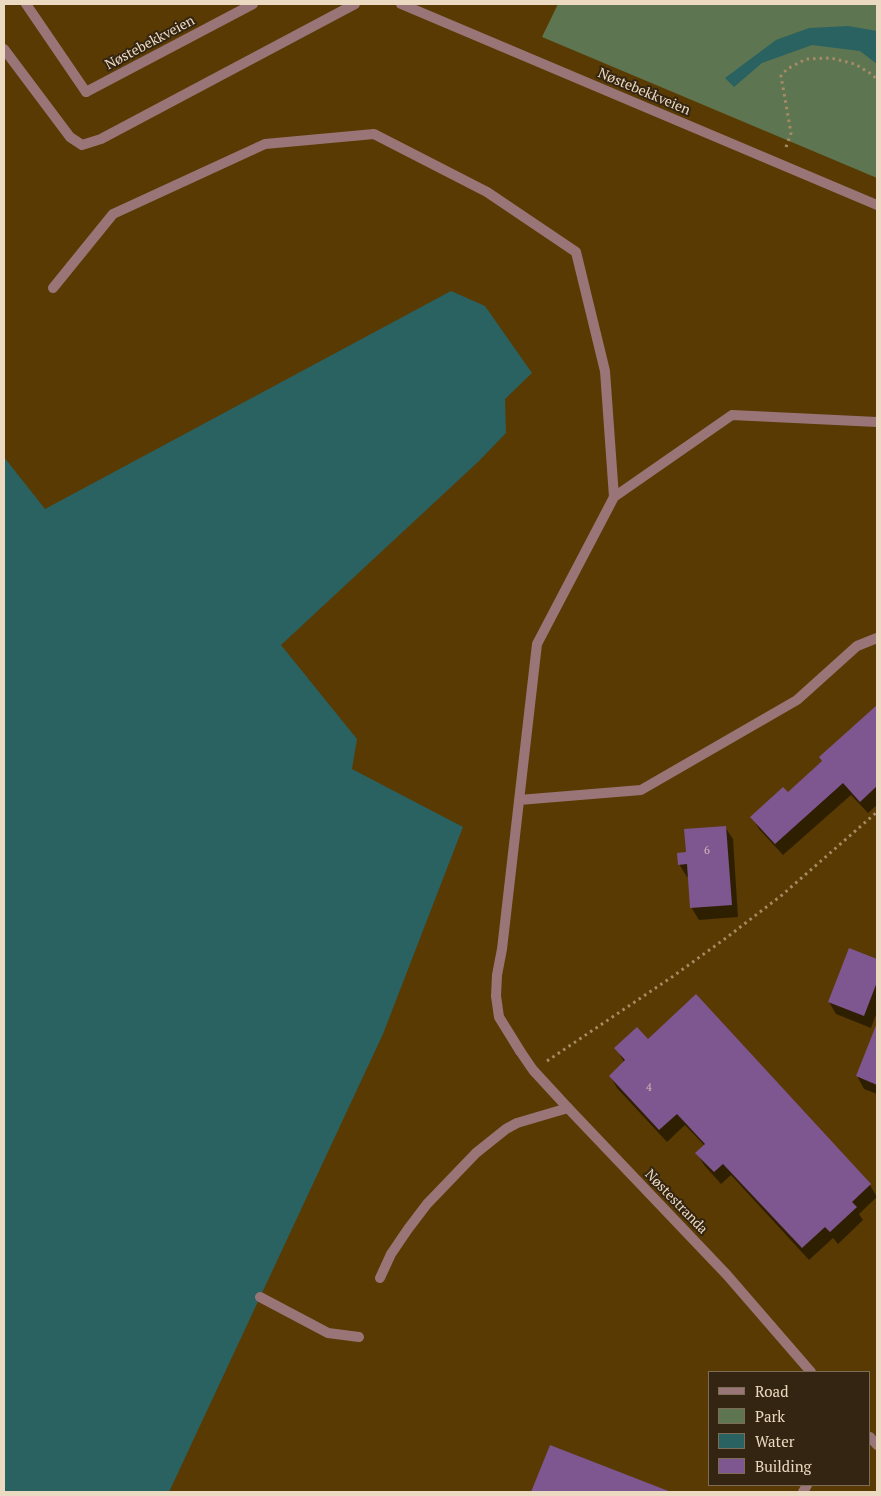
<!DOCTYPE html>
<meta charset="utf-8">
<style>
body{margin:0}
#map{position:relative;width:881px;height:1496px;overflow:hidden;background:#593a03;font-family:"PT Serif",serif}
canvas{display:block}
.frame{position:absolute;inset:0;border:5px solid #ecd9c1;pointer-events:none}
.legend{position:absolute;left:708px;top:1371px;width:162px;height:115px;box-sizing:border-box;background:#332511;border:1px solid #7d6d57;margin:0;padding:6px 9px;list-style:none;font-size:15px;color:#ecd9c1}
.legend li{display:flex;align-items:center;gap:10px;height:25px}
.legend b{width:25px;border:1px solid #7d6d57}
</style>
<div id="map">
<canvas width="881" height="1496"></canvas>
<div class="frame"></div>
<ul class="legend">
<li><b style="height:6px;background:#997577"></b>Road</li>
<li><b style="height:14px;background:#5d7550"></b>Park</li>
<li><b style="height:14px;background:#296261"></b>Water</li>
<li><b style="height:14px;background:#7e5690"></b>Building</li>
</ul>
</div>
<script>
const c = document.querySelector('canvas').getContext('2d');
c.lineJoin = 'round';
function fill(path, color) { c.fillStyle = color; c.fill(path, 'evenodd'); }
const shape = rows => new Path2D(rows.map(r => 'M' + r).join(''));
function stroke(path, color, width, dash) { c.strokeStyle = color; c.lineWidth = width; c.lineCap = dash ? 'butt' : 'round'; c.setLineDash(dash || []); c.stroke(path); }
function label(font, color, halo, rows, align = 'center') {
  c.font = font + ' "PT Serif",serif'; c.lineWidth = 4; c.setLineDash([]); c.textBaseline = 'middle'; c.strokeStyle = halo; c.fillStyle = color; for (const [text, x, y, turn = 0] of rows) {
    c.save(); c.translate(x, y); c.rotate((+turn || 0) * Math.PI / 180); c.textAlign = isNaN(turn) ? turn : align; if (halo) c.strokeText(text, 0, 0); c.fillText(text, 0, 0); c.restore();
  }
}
const green = shape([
 [558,4,877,4,877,178,542,37]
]);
const water = shape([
 [848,26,877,31,877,64,860,51,812,45,762,63,734,87,725,78,776,40,809,28],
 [451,291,485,306,532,373,505,399,506,433,479,461,281,645,357,739,352,769,463,827,383,1034,169,1492,4,1492,4,457,45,509]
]);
const shadow = shape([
 [877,706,877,805,868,813,851,795,783,855,759,829,752,817,788,794,823,762,821,758],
 [725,827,733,839,738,917,699,920,691,907,689,876,687,877,679,864,688,853],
 [849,950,877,961,877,1012,871,1028,836,1014,829,1002],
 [696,996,870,1185,877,1197,859,1214,863,1220,838,1244,833,1238,809,1260,731,1175,721,1184,704,1165,697,1153,705,1146,685,1125,667,1142,617,1088,610,1076,624,1062,616,1048,648,1041],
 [877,1026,877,1094,864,1089,857,1076],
 [551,1446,668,1492,533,1492]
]);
const building = shape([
 [877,705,877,786,860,802,843,783,775,844,750,817,783,787,788,792,822,761,819,757],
 [726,826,732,905,690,908,687,864,678,865,677,853,686,852,684,829],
 [849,948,877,959,877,982,864,1016,828,1002],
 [696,994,871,1184,852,1202,857,1207,830,1232,825,1227,802,1248,723,1164,714,1172,695,1153,705,1144,677,1114,659,1130,609,1076,625,1060,614,1048,637,1027,648,1039],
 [877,1023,877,1085,856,1076],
 [550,1445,671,1492,531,1492]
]);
const path = shape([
 [786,147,791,133,781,76,787,69,806,59,831,58,855,64,873,75,877,80],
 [547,1061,672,977,726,938,782,895,877,812]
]);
const service = shape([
 [26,4,86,92],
 [4,49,70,137,82,145,101,139,355,4],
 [53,288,113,214,265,144,374,134,487,192,576,252,605,371,614,497,537,644,502,949,497,975,496,996,499,1017,520,1051],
 [614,497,732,415,877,422],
 [519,800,641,790,797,700,857,646,877,638],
 [380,1278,391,1254,408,1229,427,1204,476,1153,506,1129,517,1123,568,1108],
 [260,1297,328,1333,359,1337],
 [803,1492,807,1485]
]);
const minor = shape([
 [401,4,877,205],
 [86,92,253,4],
 [520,1051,533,1070,568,1108,727,1275,811,1372],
 [870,1437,877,1445]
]);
const numberNames = [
 ["6",707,851],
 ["4",649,1088]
];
const streetNames = [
 ["Nøstebekkveien",150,43,-28],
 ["Nøstebekkveien",644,92,23],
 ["Nøstestranda",676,1202,46]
];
fill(green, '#5d7550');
fill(water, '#296261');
fill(shadow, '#0007');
fill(building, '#7e5690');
stroke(path, '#a58c65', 3, [2.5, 4]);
stroke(service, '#997577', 10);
stroke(minor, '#997577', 10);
label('11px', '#d0b8b5', null, numberNames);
label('14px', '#ecd9c1', '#332511', streetNames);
</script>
